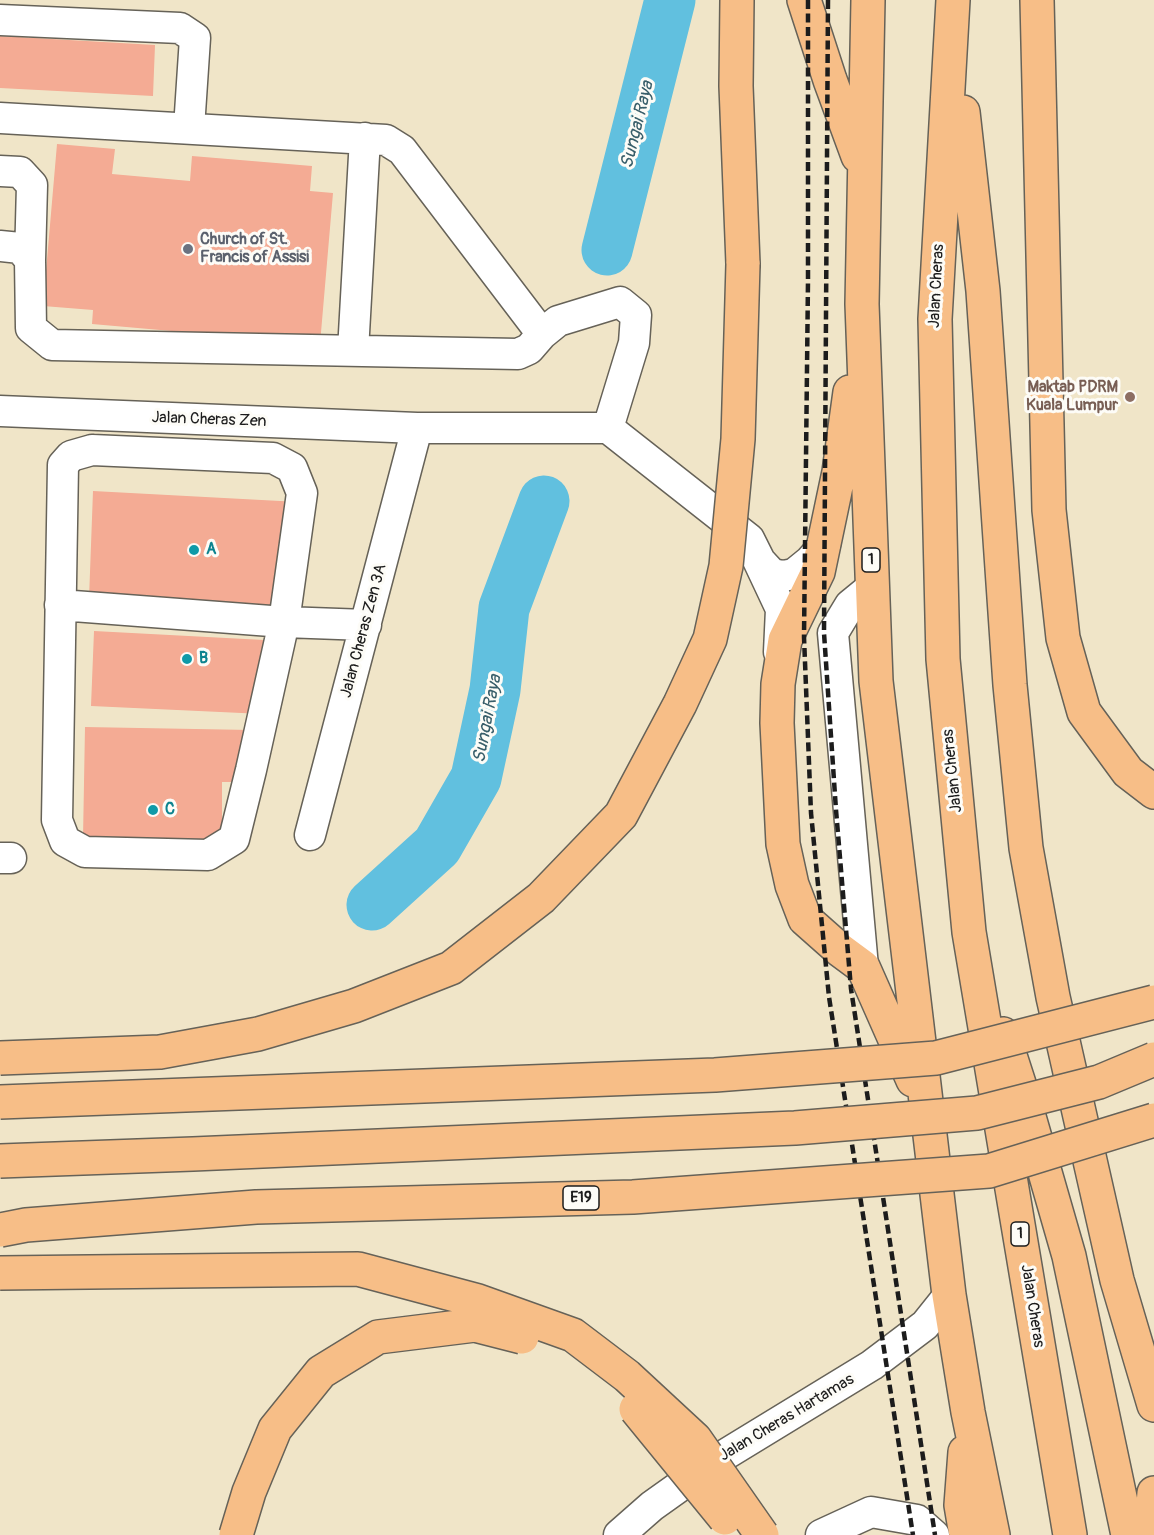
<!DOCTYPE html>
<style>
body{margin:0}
canvas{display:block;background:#f0e5c8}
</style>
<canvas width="1154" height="1535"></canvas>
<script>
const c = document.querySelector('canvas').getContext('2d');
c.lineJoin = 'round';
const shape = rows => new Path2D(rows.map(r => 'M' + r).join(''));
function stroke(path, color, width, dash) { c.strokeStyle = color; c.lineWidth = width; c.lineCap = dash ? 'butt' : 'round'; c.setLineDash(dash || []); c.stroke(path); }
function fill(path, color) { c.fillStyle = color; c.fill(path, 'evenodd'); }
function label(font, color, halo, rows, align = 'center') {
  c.font = font + ' Pangolin,sans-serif'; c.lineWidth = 6; c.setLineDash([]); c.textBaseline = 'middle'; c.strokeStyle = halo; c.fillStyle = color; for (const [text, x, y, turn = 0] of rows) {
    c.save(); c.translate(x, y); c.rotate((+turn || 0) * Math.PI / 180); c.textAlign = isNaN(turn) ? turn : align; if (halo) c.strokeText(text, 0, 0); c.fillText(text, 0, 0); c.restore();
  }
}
const river = shape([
 [607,250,670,0],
 [372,905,437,846,476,778,495,690,504,608,544,501]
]);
const building = shape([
 [0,36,155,45,153,96,0,88],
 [57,144,115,149,112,174,190,181,192,156,312,166,310,191,333,193,320,344,92,324,93,310,43,306],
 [93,491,299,502,293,620,89,599],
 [94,631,283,641,263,714,91,706],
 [85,727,251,730,250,782,222,782,222,840,83,838]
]);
const minor = shape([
 [0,20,180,28,195,38,189,128],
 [0,118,386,140,402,150,542,334],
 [0,171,20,172,32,185,30,260],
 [0,246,20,248,30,260,31,328,52,345,518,354,529,349,542,334,558,321,620,302,636,315,634,343,608,428],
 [353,351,365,138],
 [0,411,417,428,608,428,749,539,760,561,772,574,783,576,794,574,810,561,825,544],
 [92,450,273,458,292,468,302,493,284,622,251,770,234,839,208,855,85,852,65,841,57,820,63,465,71,456,92,450],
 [757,558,781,609,779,652],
 [60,605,284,622,366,625],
 [310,835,417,428],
 [0,858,11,858],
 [863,967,833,633,850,605,872,587],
 [619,1535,652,1506,718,1459,872,1365,925,1325,949,1295],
 [821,1535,871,1512,917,1520,934,1535]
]);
const highway = shape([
 [737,0,736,86,743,264],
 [804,0,830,80,858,156],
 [868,0,862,304,876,681,949,1295,968,1412,993,1535],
 [953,0,935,319,943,659,969,932,1070,1535],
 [1037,0,1049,510,1063,638,1084,712,1128,772,1154,792],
 [963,112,983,291,1010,685,1026,848,1053,997,1117,1280,1154,1405],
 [850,392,839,472,818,572,785,640,778,684,777,723,783,844,792,885,805,919,840,950,863,967,913,1080],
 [1003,1034,1023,1096,1069,1256,1128,1535],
 [965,1452,961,1505,966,1535],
 [1150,1535,1154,1493]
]);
const rail = shape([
 [808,0,808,280,804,637,811,813,829,997,913,1535],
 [828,0,824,633,836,810,851,989,935,1535]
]);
const highwayBridge = shape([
 [0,1058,160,1052,258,1034,354,1006,451,968,541,898,621,815,680,704,710,639,726,566,738,439,743,264],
 [0,1102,715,1075,936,1058,1154,1002],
 [0,1161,193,1154,795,1128,977,1113,1099,1082,1154,1059],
 [0,1230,26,1225,256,1207,633,1197,989,1171,1154,1120],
 [0,1273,358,1269,478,1301,573,1335,627,1376,695,1439,762,1535],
 [636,1409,725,1518],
 [236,1535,249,1492,275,1429,321,1372,378,1337,475,1325,522,1337]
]);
const markers = [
 [188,249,6,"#6b7280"],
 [1130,397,6,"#8d6e63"],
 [194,550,6,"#0f9aa8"],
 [187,659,6,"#0f9aa8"],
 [153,810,6,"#0f9aa8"]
];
const shields = [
 [871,560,18],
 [581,1198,36],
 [1020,1234,18]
];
const shieldNames = [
 ["1",871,560],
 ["E19",581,1198],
 ["1",1020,1234]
];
const worshipNames = [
 ["Church of St.",200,240],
 ["Francis of Assisi",200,258]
];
const streetNames = [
 ["Jalan Cheras",937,286,-87],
 ["Jalan Cheras Zen",209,420,2],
 ["Jalan Cheras Zen 3A",364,631,-75],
 ["Jalan Cheras",953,771,-96],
 ["Jalan Cheras",1032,1306,81],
 ["Jalan Cheras Hartamas",787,1418,-31]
];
const educationNames = [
 ["Maktab PDRM",1118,388],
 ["Kuala Lumpur",1118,406]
];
const cultureNames = [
 ["A",206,550],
 ["B",199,659],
 ["C",165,810]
];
const waterNames = [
 ["Sungai Raya",638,125,-76],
 ["Sungai Raya",488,719,-79]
];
stroke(river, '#61c0df', 51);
fill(building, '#f4ab94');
stroke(minor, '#666258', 33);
stroke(highway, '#666258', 36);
stroke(minor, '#fff', 30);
stroke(highway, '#f7be87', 33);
stroke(rail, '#1c1c1c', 4.5, [9, 4.5]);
stroke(highwayBridge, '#666258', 36, []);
stroke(highwayBridge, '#f7be87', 33);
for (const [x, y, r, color] of markers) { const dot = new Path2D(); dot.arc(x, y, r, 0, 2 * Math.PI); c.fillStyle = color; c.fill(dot); stroke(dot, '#fdfcf7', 2); }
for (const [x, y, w] of shields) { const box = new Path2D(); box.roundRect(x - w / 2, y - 12, w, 24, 4.5); c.fillStyle = '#fdfcf7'; c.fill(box); stroke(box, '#1c1c1c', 1.5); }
label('bold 15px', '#1c1c1c', null, shieldNames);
label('bold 16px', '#5b616d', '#fdfcf7', worshipNames, 'left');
label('16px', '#1c1c1c', '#fdfcf7', streetNames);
label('bold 16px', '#785e54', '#fdfcf7', educationNames, 'right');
label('bold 16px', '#0d838f', '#fdfcf7', cultureNames, 'left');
label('italic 18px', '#385e6a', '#fdfcf7', waterNames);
</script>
